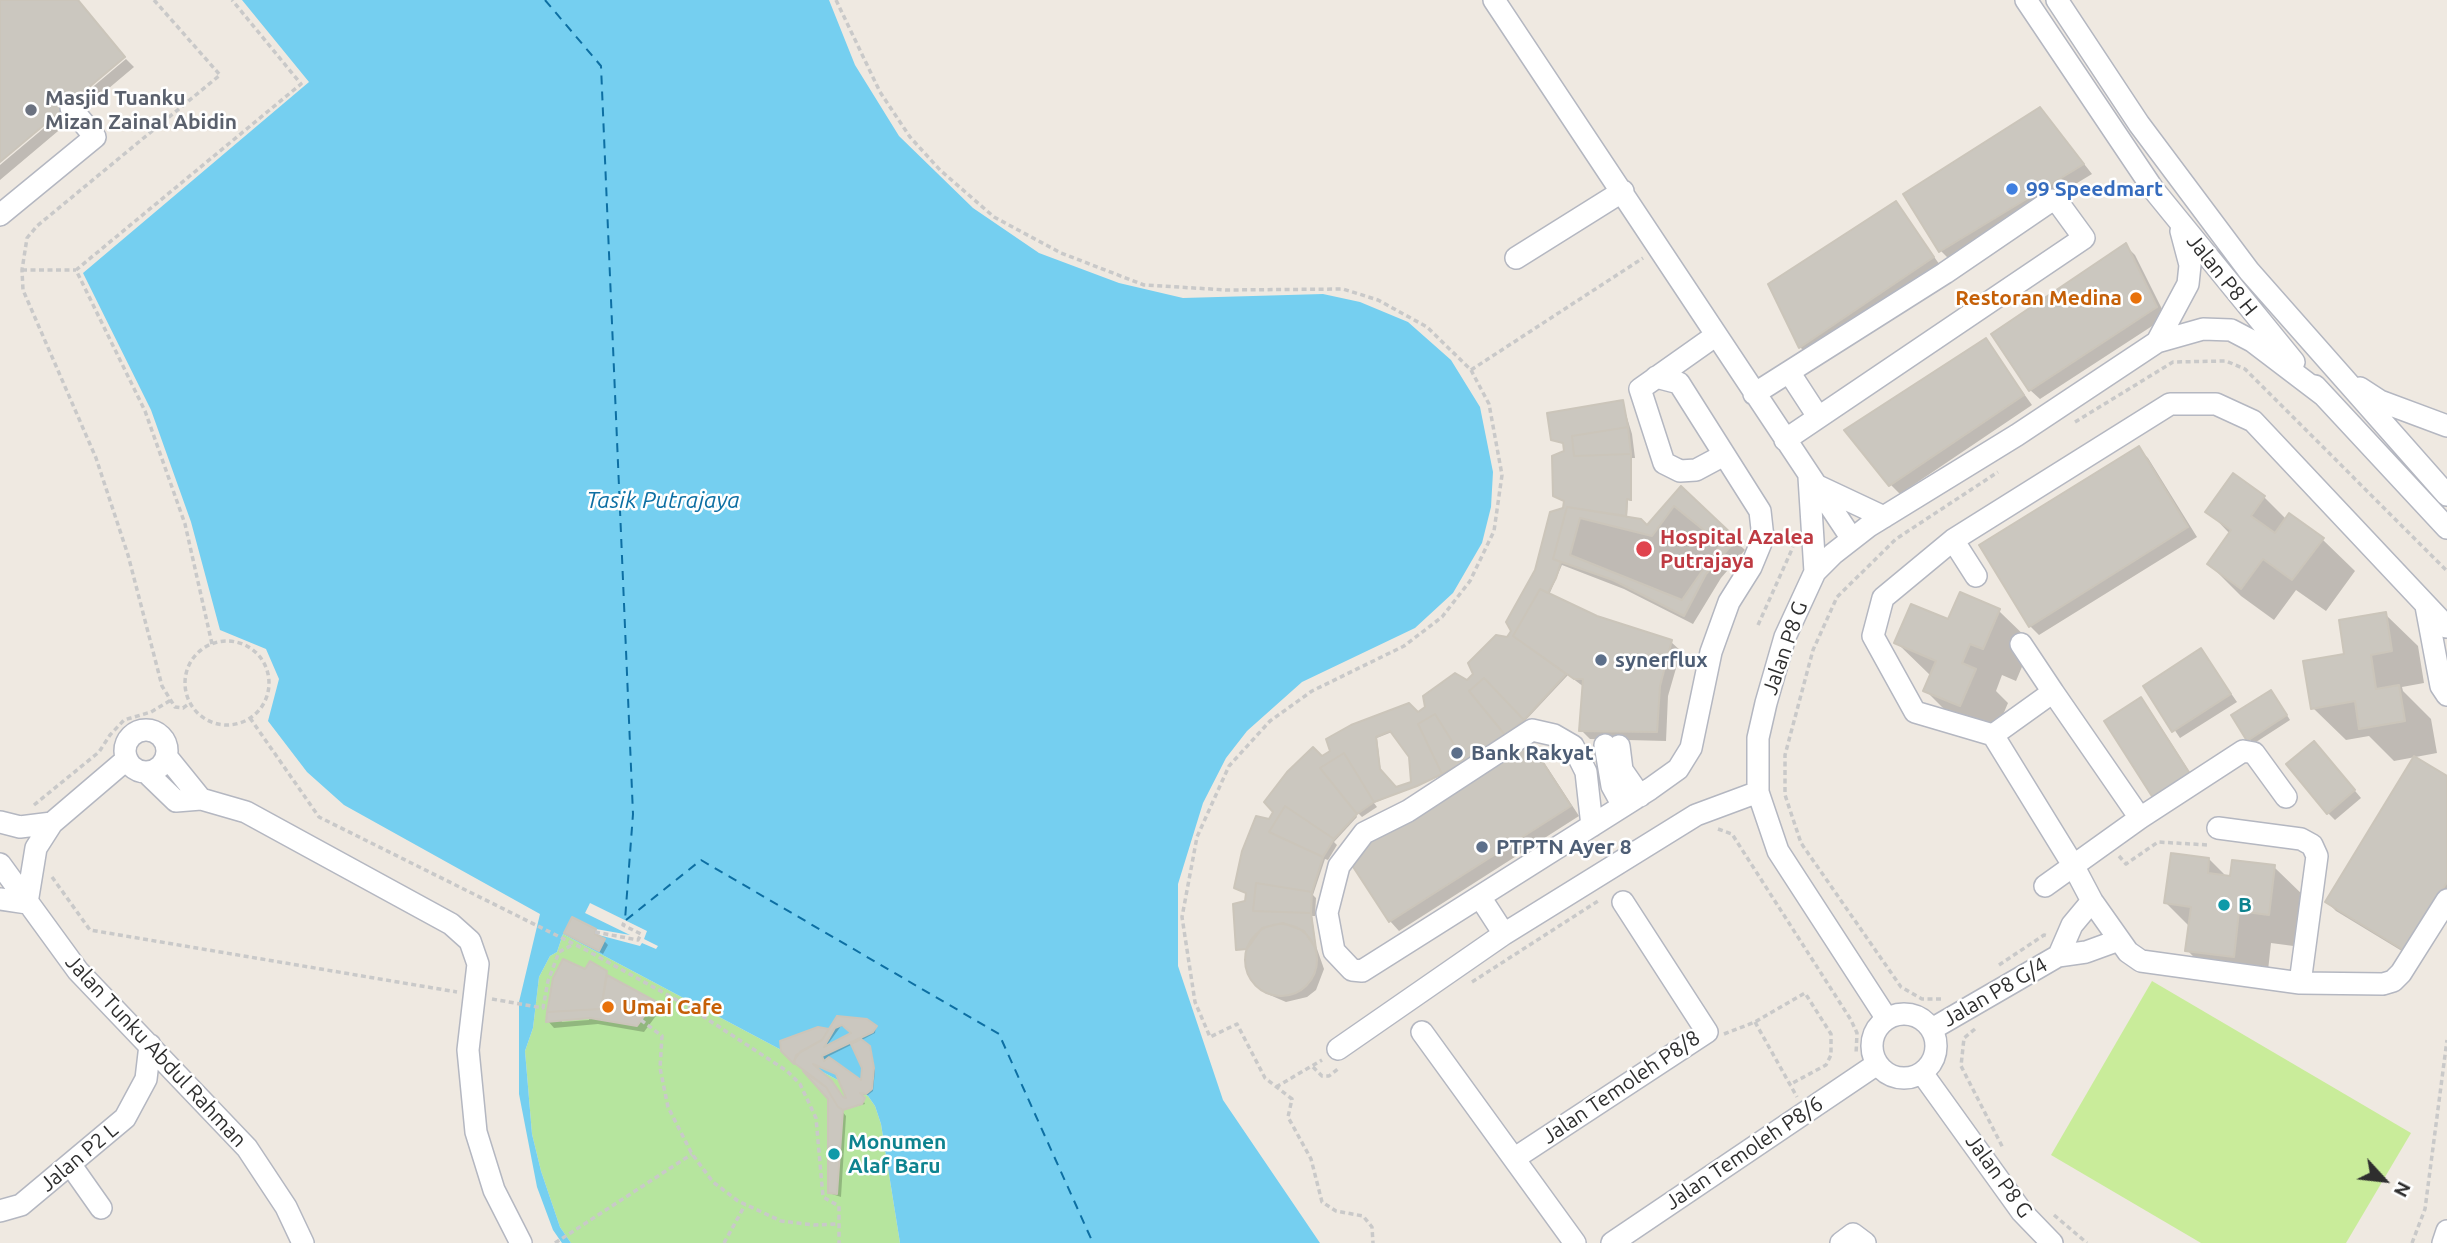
<!DOCTYPE html>
<style>
body{margin:0}
#map{position:relative;width:2447px;height:1243px;overflow:hidden;background:#efe9e1;font-family:Ubuntu,sans-serif}
canvas{display:block}
.north{position:absolute;left:2349px;top:1145px;width:70px;height:70px;-webkit-text-stroke:5px #fff;paint-order:stroke;rotate:117deg;font-size:19px;font-weight:700;line-height:28px;text-align:center;color:#2e2e2e}
.north::after{content:'';display:block;margin:auto;width:24px;height:32px;background:#2e2e2e;clip-path:polygon(50% 0,100% 100%,50% 72%,0 100%)}
</style>
<div id="map">
<canvas width="2447" height="1243"></canvas>
<div class="north">N</div>
</div>
<script>
const c = document.querySelector('canvas').getContext('2d');
c.lineJoin = 'round';
function fill(path, color) { c.fillStyle = color; c.fill(path, 'evenodd'); }
const shape = rows => new Path2D(rows.map(r => 'M' + r).join(''));
function stroke(path, color, width, dash) { c.strokeStyle = color; c.lineWidth = width; c.lineCap = dash ? 'butt' : 'round'; c.setLineDash(dash || []); c.stroke(path); }
function label(font, color, halo, rows, align = 'center') {
  c.font = font + ' Ubuntu,sans-serif'; c.lineWidth = 5; c.setLineDash([]); c.textBaseline = 'middle'; c.strokeStyle = halo; c.fillStyle = color; for (const [text, x, y, turn = 0] of rows) {
    c.save(); c.translate(x, y); c.rotate((+turn || 0) * Math.PI / 180); c.textAlign = isNaN(turn) ? turn : align; if (halo) c.strokeText(text, 0, 0); c.fillText(text, 0, 0); c.restore();
  }
}
const green = shape([
 [563,934,868,1096,875,1106,881,1124,900,1243,571,1243,560,1227,541,1171,532,1134,525,1051,533,1028,539,977,550,956,557,952]
]);
const pitch = shape([
 [2152,981,2411,1133,2346,1243,2201,1243,2051,1155]
]);
const water = shape([
 [242,0,829,0,855,65,899,136,973,208,1039,253,1119,283,1183,298,1323,294,1360,302,1408,322,1451,360,1480,407,1493,472,1491,507,1482,543,1453,593,1415,628,1302,682,1247,731,1226,758,1203,803,1178,884,1178,966,1223,1100,1320,1243,900,1243,881,1124,875,1106,868,1096,563,934,557,952,550,956,539,977,533,1028,525,1051,532,1134,541,1171,560,1227,571,1243,562,1243,553,1230,537,1187,519,1094,519,1002,540,914,344,805,307,772,268,721,279,679,266,649,220,630,191,522,151,410,83,273,309,82]
]);
const pier = shape([
 [590,903,647,931,644,939,658,946,656,949,642,943,640,946,595,934,596,929,630,935,585,913]
]);
const shadow = shape([
 [126,59,134,67,0,180,0,165],
 [2049,119,2092,174,1950,260,1941,251],
 [1896,203,1942,268,1809,356,1800,347],
 [2126,246,2135,255,2166,317,2040,399,2030,390],
 [1986,341,2032,405,1900,494,1891,485],
 [1622,401,1632,434,1635,458,1632,458,1632,501,1628,500,1627,518,1648,527,1681,489,1745,550,1721,578,1693,624,1624,589,1562,565,1549,595,1596,618,1671,642,1681,651,1668,696,1666,741,1590,739,1581,730,1584,687,1568,675,1524,722,1526,725,1447,777,1445,774,1374,803,1377,807,1362,817,1354,809,1357,817,1334,842,1337,845,1328,860,1325,859,1313,895,1316,898,1315,916,1312,916,1316,946,1324,969,1316,990,1307,997,1286,1002,1265,993,1251,977,1249,950,1238,949,1247,902,1270,821,1322,758,1418,714,1467,682,1507,639,1565,510,1564,444,1554,441],
 [1392,732,1410,756,1413,783,1396,789,1381,773,1377,738],
 [2138,448,2148,458,2197,537,2039,635,2030,626],
 [2264,497,2287,520,2322,539,2355,571,2326,611,2296,590,2274,620,2241,596,2209,564,2230,534,2208,511],
 [1961,594,1999,611,2032,643,2016,681,2002,675,1996,691,2008,703,1993,738,1958,723,1925,690,1931,676,1897,643,1949,622],
 [2385,614,2418,646,2424,683,2402,687,2403,691,2431,719,2437,753,2394,761,2369,736,2346,740,2313,708,2346,655],
 [2201,650,2237,702,2180,738,2145,686],
 [2275,696,2290,720,2253,744,2234,716],
 [2141,700,2148,707,2198,785,2156,800],
 [1527,740,1536,750,1579,816,1399,931,1390,921],
 [2321,750,2361,798,2335,820,2328,813],
 [2447,778,2447,906,2415,959,2336,911,2327,902],
 [2209,859,2227,877,2274,867,2307,899,2301,947,2271,943,2266,989,2219,983,2187,950,2190,927,2166,903],
 [595,931,608,945,603,954,566,932],
 [585,971,606,973,608,977,661,1009,644,1032,598,1024,554,1028,548,1021],
 [589,1017,589,1020,562,1022,561,1019],
 [836,1019,876,1026,875,1033,860,1041,871,1050,875,1071,873,1091,868,1095,860,1094,865,1104,841,1110,846,1116,841,1197,829,1193,830,1098,811,1075,798,1066,781,1046,829,1031],
 [841,1026,851,1030,853,1034,825,1048],
 [853,1044,865,1074,862,1083,829,1056],
 [811,1064,838,1074,848,1094,847,1102]
]);
const ferry = shape([
 [545,0,601,66,633,814,625,920],
 [626,920,701,860,999,1034,1093,1243]
]);
const building = shape([
 [0,0,78,0,125,57,0,162,0,0],
 [2040,107,2084,164,1939,252,1903,194,2040,107],
 [1896,201,1934,257,1799,348,1768,284,1896,201],
 [2126,243,2157,307,2029,391,1991,334,2126,243],
 [1986,338,2024,395,1889,486,1844,430,1986,338],
 [1623,400,1628,427,1572,436,1574,456,1631,454,1631,500,1627,499,1626,516,1567,507,1553,559,1561,562,1556,578,1548,593,1540,589,1513,636,1566,674,1524,720,1484,678,1469,691,1505,735,1465,762,1435,714,1418,724,1442,774,1417,786,1374,802,1344,753,1320,768,1357,814,1334,839,1285,806,1269,832,1323,857,1312,892,1256,883,1253,911,1311,913,1316,949,1304,931,1283,923,1262,928,1247,949,1236,950,1233,904,1245,901,1246,893,1234,888,1242,851,1256,816,1269,819,1273,812,1264,802,1287,772,1313,747,1322,756,1330,751,1326,739,1351,725,1409,703,1418,712,1425,707,1423,696,1455,673,1467,680,1473,674,1468,663,1496,635,1507,637,1511,631,1506,622,1535,570,1550,512,1563,508,1564,501,1553,496,1552,456,1564,451,1563,443,1551,440,1547,413,1623,400],
 [1390,731,1409,757,1411,782,1396,787,1380,769,1376,737,1390,731],
 [1628,427,1631,454,1574,456,1572,436,1628,427],
 [2139,446,2188,527,2029,627,1979,545,2139,446],
 [2233,473,2265,496,2251,516,2275,533,2289,513,2324,538,2292,580,2263,559,2241,589,2207,564,2231,530,2205,512,2233,473],
 [1681,486,1737,539,1706,574,1684,616,1613,580,1553,559,1567,507,1641,519,1647,525,1681,486],
 [1674,506,1721,544,1682,600,1570,555,1580,518,1652,536,1674,506],
 [1540,589,1597,616,1672,640,1660,686,1657,732,1579,731,1583,679,1574,679,1513,636,1540,589],
 [1960,592,2000,609,1983,649,1970,644,1962,663,1976,669,1960,706,1923,691,1936,661,1894,643,1911,604,1948,619,1960,592],
 [2386,612,2392,651,2371,655,2376,689,2399,685,2405,721,2359,729,2355,701,2311,709,2303,661,2344,654,2339,620,2386,612],
 [2201,648,2231,694,2172,732,2143,686,2201,648],
 [1484,678,1524,720,1505,735,1469,691,1484,678],
 [2271,690,2287,715,2247,741,2231,715,2271,690],
 [2141,697,2192,777,2155,801,2104,721,2141,697],
 [1435,714,1465,762,1442,774,1418,724,1435,714],
 [1527,738,1571,806,1389,922,1346,856,1527,738],
 [2314,741,2355,790,2327,814,2286,764,2314,741],
 [1344,753,1374,802,1357,814,1320,768,1344,753],
 [2414,756,2447,776,2447,882,2405,951,2325,902,2414,756],
 [1285,806,1334,839,1323,857,1269,832,1285,806],
 [2171,853,2209,858,2208,873,2230,876,2232,860,2275,865,2269,915,2239,911,2234,957,2185,951,2191,907,2164,903,2171,853],
 [1256,883,1312,892,1311,913,1253,911,1256,883],
 [572,917,596,929,595,934,605,939,599,951,564,933,572,917],
 '1245 960a36 36 0 1 1 72 0a36 36 0 1 1-72 0Z',
 [563,959,585,969,590,961,607,971,601,1009,547,1012,553,978,563,959],
 [607,975,655,1001,637,1026,590,1018,546,1022,547,1012,601,1009,607,975],
 [837,1016,867,1019,877,1026,873,1032,822,1056,824,1061,829,1057,861,1080,862,1068,851,1044,861,1039,870,1046,874,1068,872,1089,866,1094,860,1093,865,1098,862,1104,843,1110,838,1107,826,1087,793,1062,800,1052,822,1040,837,1016],
 [842,1025,851,1033,824,1047,835,1028,842,1025],
 [813,1064,836,1074,846,1098,843,1097,832,1081,813,1064],
 [818,1027,829,1029,822,1040,796,1055,794,1064,781,1051,780,1041,818,1027],
 [803,1071,826,1087,838,1107,843,1110,837,1194,828,1193,828,1099,803,1071]
]);
const path = shape([
 [154,0,220,75,37,226,27,238,22,270,23,290,96,458,128,555,162,686,175,707,183,708,190,703],
 [836,0,880,92,910,137,940,170,994,217,1061,253,1144,285,1227,290,1343,289,1378,300,1427,327,1471,370,1489,404,1502,475,1494,531,1470,581,1442,617,1404,646,1312,691,1270,721,1229,766,1197,837,1182,917,1195,1002,1210,1037,1237,1024,1265,1078,1292,1099,1288,1117,1311,1159,1322,1202,1336,1211,1363,1216,1372,1227,1373,1243],
 [22,270,76,270],
 [1471,370,1643,258],
 [2075,422,2173,362,2226,361,2245,369,2447,571],
 [1758,625,1793,547],
 '185 683a42 42 0 1 1 84 0a42 42 0 1 1-84 0Z',
 [212,644,185,524,145,411,76,270,301,84,232,0],
 [250,718,319,817,586,950,684,1004,787,1071,800,1084,816,1118,823,1197,839,1206,839,1243],
 [34,805,99,752,110,735,124,720,151,712,171,700],
 [1718,829,1732,834,1851,1020,1857,1033,1856,1055],
 [2119,856,2126,864,2158,842,2209,845],
 [52,877,90,930,457,992],
 [595,932,638,940,641,934,623,925,625,920],
 [1999,965,2044,935,2048,936],
 [1472,982,1598,901],
 [492,999,543,1008,548,981,559,952,574,944],
 [1941,999,1922,999,1901,987,1801,843,1785,795,1785,755,1813,650,1837,597,1896,539,1998,472],
 [641,1020,662,1036,660,1068,668,1107,692,1154,713,1182,738,1201,781,1221,814,1225,838,1224],
 [1755,1022,1797,1097],
 [1975,1029,1964,1038,1961,1066,2003,1148],
 [1724,1034,1755,1022,1805,993,1831,1034,1831,1055,1826,1065,1789,1085],
 [1313,1067,1322,1076,1329,1076,1339,1068],
 [1276,1087,1322,1060],
 [2054,1215,2087,1243],
 [555,1243,692,1154],
 [724,1243,745,1205],
 [2412,1243,2425,1209,2447,1040]
]);
const minor = shape([
 [1494,0,1852,539],
 [2026,0,2153,189,2294,362],
 [2057,0,2139,124,2249,271,2447,495],
 [0,215,95,137,71,108],
 [1516,258,1623,191],
 [1715,336,1640,389,1664,463,1680,471,1696,470,1724,455],
 [2157,342,2188,284,2190,265,2181,231],
 [1789,372,1817,415],
 [2315,386,2447,528],
 [2360,388,2380,401,2447,426],
 [1754,394,1945,273,2052,200,2057,201,2084,238,1785,440],
 [1809,477,1815,572],
 [1818,486,1884,517],
 [1953,540,1976,576],
 [2426,606,2441,686,2447,695],
 [2447,627,2253,421,2216,404,2170,404,1953,540,1883,598,1873,636,1915,712,1993,735,2073,865,2092,901,2128,952,2141,961,2300,983,2383,984,2393,981,2401,973,2447,900],
 [2021,644,2053,692],
 '125 751a21 21 0 1 1 42 0a21 21 0 1 1-42 0Z',
 [1993,735,2053,692,2140,818],
 [1605,745,1612,786,1623,806],
 [1619,746,1622,770,1640,796],
 [167,757,201,799],
 [147,773,176,801,201,799,246,812,451,924,470,941,478,964,468,1050,476,1132,494,1190,521,1243],
 [0,822,20,827,52,823],
 [1592,826,1586,772,1573,746,1554,735,1532,730,1408,811,1364,833,1339,866,1327,913,1334,951,1352,970,1362,971,1650,789,1678,769,1691,748,1711,652,1729,602,1751,567,1763,538,1760,511,1679,383,1656,377],
 [2218,828,2301,839,2312,845,2317,856,2300,983],
 [0,864,78,971,247,1148,286,1207,303,1243],
 [2045,886,2140,818,2243,751,2254,753,2286,797],
 [1480,897,1504,934],
 [0,899,27,903,36,848,52,823,127,759],
 [2059,955,2072,925,2092,901],
 '1872 1046a32 32 0 1 1 64 0a32 32 0 1 1-64 0Z',
 [1887,1019,1778,851,1758,792,1758,738,1766,703,1785,637,1815,572,1833,554,1869,526,2017,435,2157,342,2203,329,2231,330,2252,341,2323,395],
 [1932,1029,2058,956,2086,952,2119,940],
 [1422,1032,1575,1243],
 [1338,1049,1504,934,1696,815,1758,792],
 [1922,1073,2022,1212,2052,1243],
 [1515,1158,1707,1032,1623,902],
 [70,1164,101,1208],
 [0,1211,21,1205,125,1118,146,1079,150,1045],
 [1612,1243,1877,1064],
 [1841,1243,1853,1234,1865,1243],
 [2443,1243,2447,1231]
]);
const markers = [
 [31,110,7,"#6b7280"],
 [2012,189,7,"#3f7fe0"],
 [2136,298,7,"#e8710a"],
 [1644,549,9,"#e0444e"],
 [1601,660,7,"#5c6f8a"],
 [1457,753,7,"#5c6f8a"],
 [1482,847,7,"#5c6f8a"],
 [2224,905,7,"#0f9aa8"],
 [608,1007,7,"#e8710a"],
 [834,1154,7,"#0f9aa8"]
];
const worshipNames = [
 ["Masjid Tuanku",45,98],
 ["Mizan Zainal Abidin",45,122]
];
const shopNames = [
 ["99 Speedmart",2026,189]
];
const streetNames = [
 ["Jalan P8 H",2222,275,51],
 ["Jalan P8 G",1785,648,-71],
 ["Jalan P8 G/4",1995,992,-30],
 ["Jalan Tunku Abdul Rahman",156,1051,47],
 ["Jalan Temoleh P8/8",1621,1087,-34],
 ["Jalan Temoleh P8/6",1744,1153,-34],
 ["Jalan P2 L",79,1157,-40],
 ["Jalan P8 G",1999,1176,54]
];
const foodNames = [
 ["Restoran Medina",2122,298],
 ["Umai Cafe",622,1007,"left"]
];
const healthNames = [
 ["Hospital Azalea",1660,537],
 ["Putrajaya",1660,561]
];
const serviceNames = [
 ["synerflux",1615,660],
 ["Bank Rakyat",1471,753],
 ["PTPTN Ayer 8",1496,847]
];
const cultureNames = [
 ["B",2238,905],
 ["Monumen",848,1142],
 ["Alaf Baru",848,1166]
];
const waterNames = [
 ["Tasik Putrajaya",663,500]
];
fill(green, '#b6e59e');
fill(pitch, '#c9ec9a');
fill(water, '#75cff0');
fill(pier, '#efe9e1');
fill(shadow, '#0003');
stroke(ferry, '#0d6fa3', 2, [9, 7]);
fill(building, '#cbc7bf');
stroke(building, '#cbc5ba', 2);
stroke(minor, '#b4b7c1', 24);
stroke(path, '#c9c9c9', 3.5, [5, 3.5]);
stroke(minor, '#fff', 21);
for (const [x, y, r, color] of markers) { const dot = new Path2D(); dot.arc(x, y, r, 0, 2 * Math.PI); c.fillStyle = color; c.fill(dot); stroke(dot, '#fff', 2.5); }
label('bold 21px', '#5b616d', '#fff', worshipNames, 'left');
label('bold 21px', '#366cbe', '#fff', shopNames, 'left');
label('21px', '#2e2e2e', '#fff', streetNames);
label('bold 21px', '#c56008', '#fff', foodNames, 'right');
label('bold 21px', '#be3a42', '#fff', healthNames, 'left');
label('bold 21px', '#4e5e75', '#fff', serviceNames, 'left');
label('bold 21px', '#0d838f', '#fff', cultureNames, 'left');
label('italic 23px', '#0d6fa3', '#fff', waterNames);
</script>
